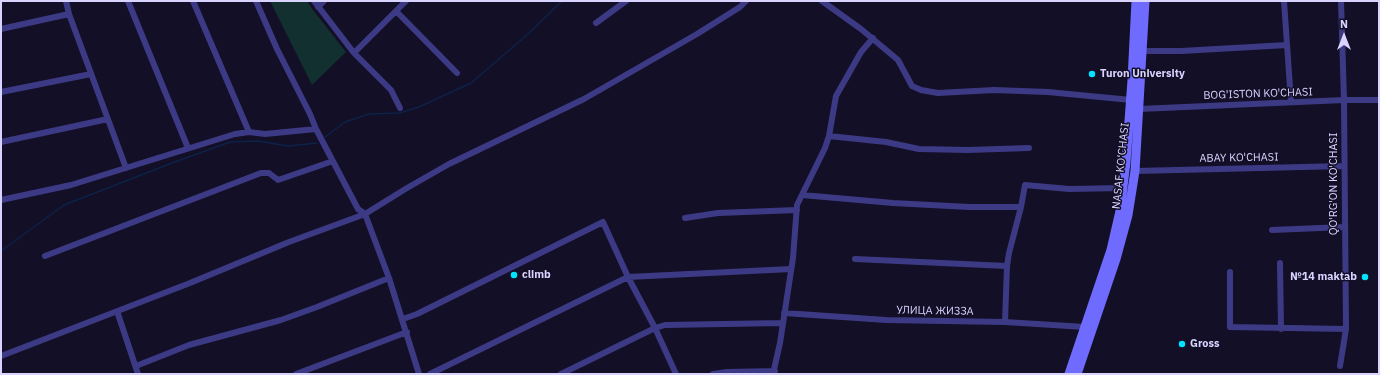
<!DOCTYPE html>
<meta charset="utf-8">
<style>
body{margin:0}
#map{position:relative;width:1380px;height:375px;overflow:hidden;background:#130f26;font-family:"IBM Plex Sans",sans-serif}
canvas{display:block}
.frame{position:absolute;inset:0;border:2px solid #d9d4ff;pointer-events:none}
.north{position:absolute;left:1324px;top:16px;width:40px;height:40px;-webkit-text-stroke:3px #130f26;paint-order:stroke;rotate:0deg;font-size:11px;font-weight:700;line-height:16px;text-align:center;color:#d9d4ff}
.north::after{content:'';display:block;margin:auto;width:14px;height:18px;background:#d9d4ff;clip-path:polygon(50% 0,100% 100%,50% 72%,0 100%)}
</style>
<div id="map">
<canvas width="1380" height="375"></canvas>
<div class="frame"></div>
<div class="north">N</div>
</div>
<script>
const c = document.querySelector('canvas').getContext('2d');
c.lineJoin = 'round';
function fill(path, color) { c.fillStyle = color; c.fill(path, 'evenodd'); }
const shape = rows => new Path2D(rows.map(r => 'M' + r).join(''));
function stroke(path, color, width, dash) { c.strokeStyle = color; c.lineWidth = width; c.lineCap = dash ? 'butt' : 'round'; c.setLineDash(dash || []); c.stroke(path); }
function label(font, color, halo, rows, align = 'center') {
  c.font = font + ' "IBM Plex Sans",sans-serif'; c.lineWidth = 3; c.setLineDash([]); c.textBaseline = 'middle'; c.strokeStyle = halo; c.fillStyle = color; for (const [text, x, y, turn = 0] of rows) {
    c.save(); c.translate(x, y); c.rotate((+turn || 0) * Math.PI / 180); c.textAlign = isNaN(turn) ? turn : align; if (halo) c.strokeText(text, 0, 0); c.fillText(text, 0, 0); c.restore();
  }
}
const green = shape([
 [270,1,307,1,313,10,346,52,312,85]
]);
const stream = shape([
 [325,137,345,122,369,114,399,113,419,107,471,83,528,34,562,1],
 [1,251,64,205,172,163,230,142,258,141,288,146,317,143]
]);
const street = shape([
 [66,1,69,14,126,168],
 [128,1,188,148],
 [193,1,249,132],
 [256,1,277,49,310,114,316,129,358,209,365,214,389,278,419,374],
 [314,1,354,53,391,90,400,108],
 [822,1,861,29,898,60,912,86,921,90,938,93,994,90,1048,92,1131,100],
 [1284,1,1291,102],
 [318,7,324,1],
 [396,11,457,73],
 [596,23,626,1],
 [1,29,69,14],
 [1142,51,1181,51,1287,45],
 [354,53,406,1],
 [1,92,91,74],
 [1139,109,1344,100,1379,100],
 [829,136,886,142,919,149,968,150,1029,148],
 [1,142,108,119],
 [1135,171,1344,166],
 [802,195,893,203,969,207,1021,207],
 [1,200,71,185,235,134,249,132,265,134,316,129],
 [685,218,718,213,797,210],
 [1272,230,1344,227],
 [45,256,261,173,269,173,278,180,333,161],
 [855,259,1007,266],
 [1280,263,1281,329],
 [1230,272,1230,327,1346,329],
 [117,311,138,374],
 [784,313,886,320,1005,322,1085,327],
 [403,319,417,314,603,222,628,277,655,328,676,374],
 [1005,322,1007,266,1009,253,1021,207,1025,185,1069,189,1123,188],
 [1,356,190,283,289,242,365,214,407,188,449,164,584,99,697,34,740,7,746,1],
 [136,366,189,345,281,320,317,307,389,278],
 [1340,366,1346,329,1344,100,1341,1],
 [296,374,407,332],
 [430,374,628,277,791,269],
 [561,374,655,328,665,325,783,323],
 [713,374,727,372,775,371],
 [773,374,780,343,793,258,797,205,825,148,829,136,836,96,861,52,873,38]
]);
const secondary = shape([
 [1069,374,1111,250,1120,211,1126,162,1132,80,1136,1],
 [1077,374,1116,259,1128,215,1135,171,1145,1]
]);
const markers = [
 [1092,74,4,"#00e5ff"],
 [514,275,4,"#00e5ff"],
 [1365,277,4,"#00e5ff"],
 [1182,344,4,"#00e5ff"]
];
const poiNames = [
 ["Turon University",1100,74],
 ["climb",522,275],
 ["№14 maktab",1357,277,"right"],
 ["Gross",1190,344]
];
const streetNames = [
 ["BOG'ISTON KO'CHASI",1258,94,-2],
 ["ABAY KO'CHASI",1239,158,-1],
 ["NASAF KO‘CHASI",1121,166,-84],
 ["QO'RG'ON KO'CHASI",1334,184,-90],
 ["УЛИЦА ЖИЗЗА",935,311,1]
];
fill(green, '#12302f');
stroke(stream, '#0c2248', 1.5);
stroke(street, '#3d3a85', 6);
stroke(secondary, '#6f6bff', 9);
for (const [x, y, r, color] of markers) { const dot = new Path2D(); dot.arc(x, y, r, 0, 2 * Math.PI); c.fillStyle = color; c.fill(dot); stroke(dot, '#130f26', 1.5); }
label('bold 11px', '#d9d4ff', '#130f26', poiNames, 'left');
label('11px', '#d9d4ff', '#130f26', streetNames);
</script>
